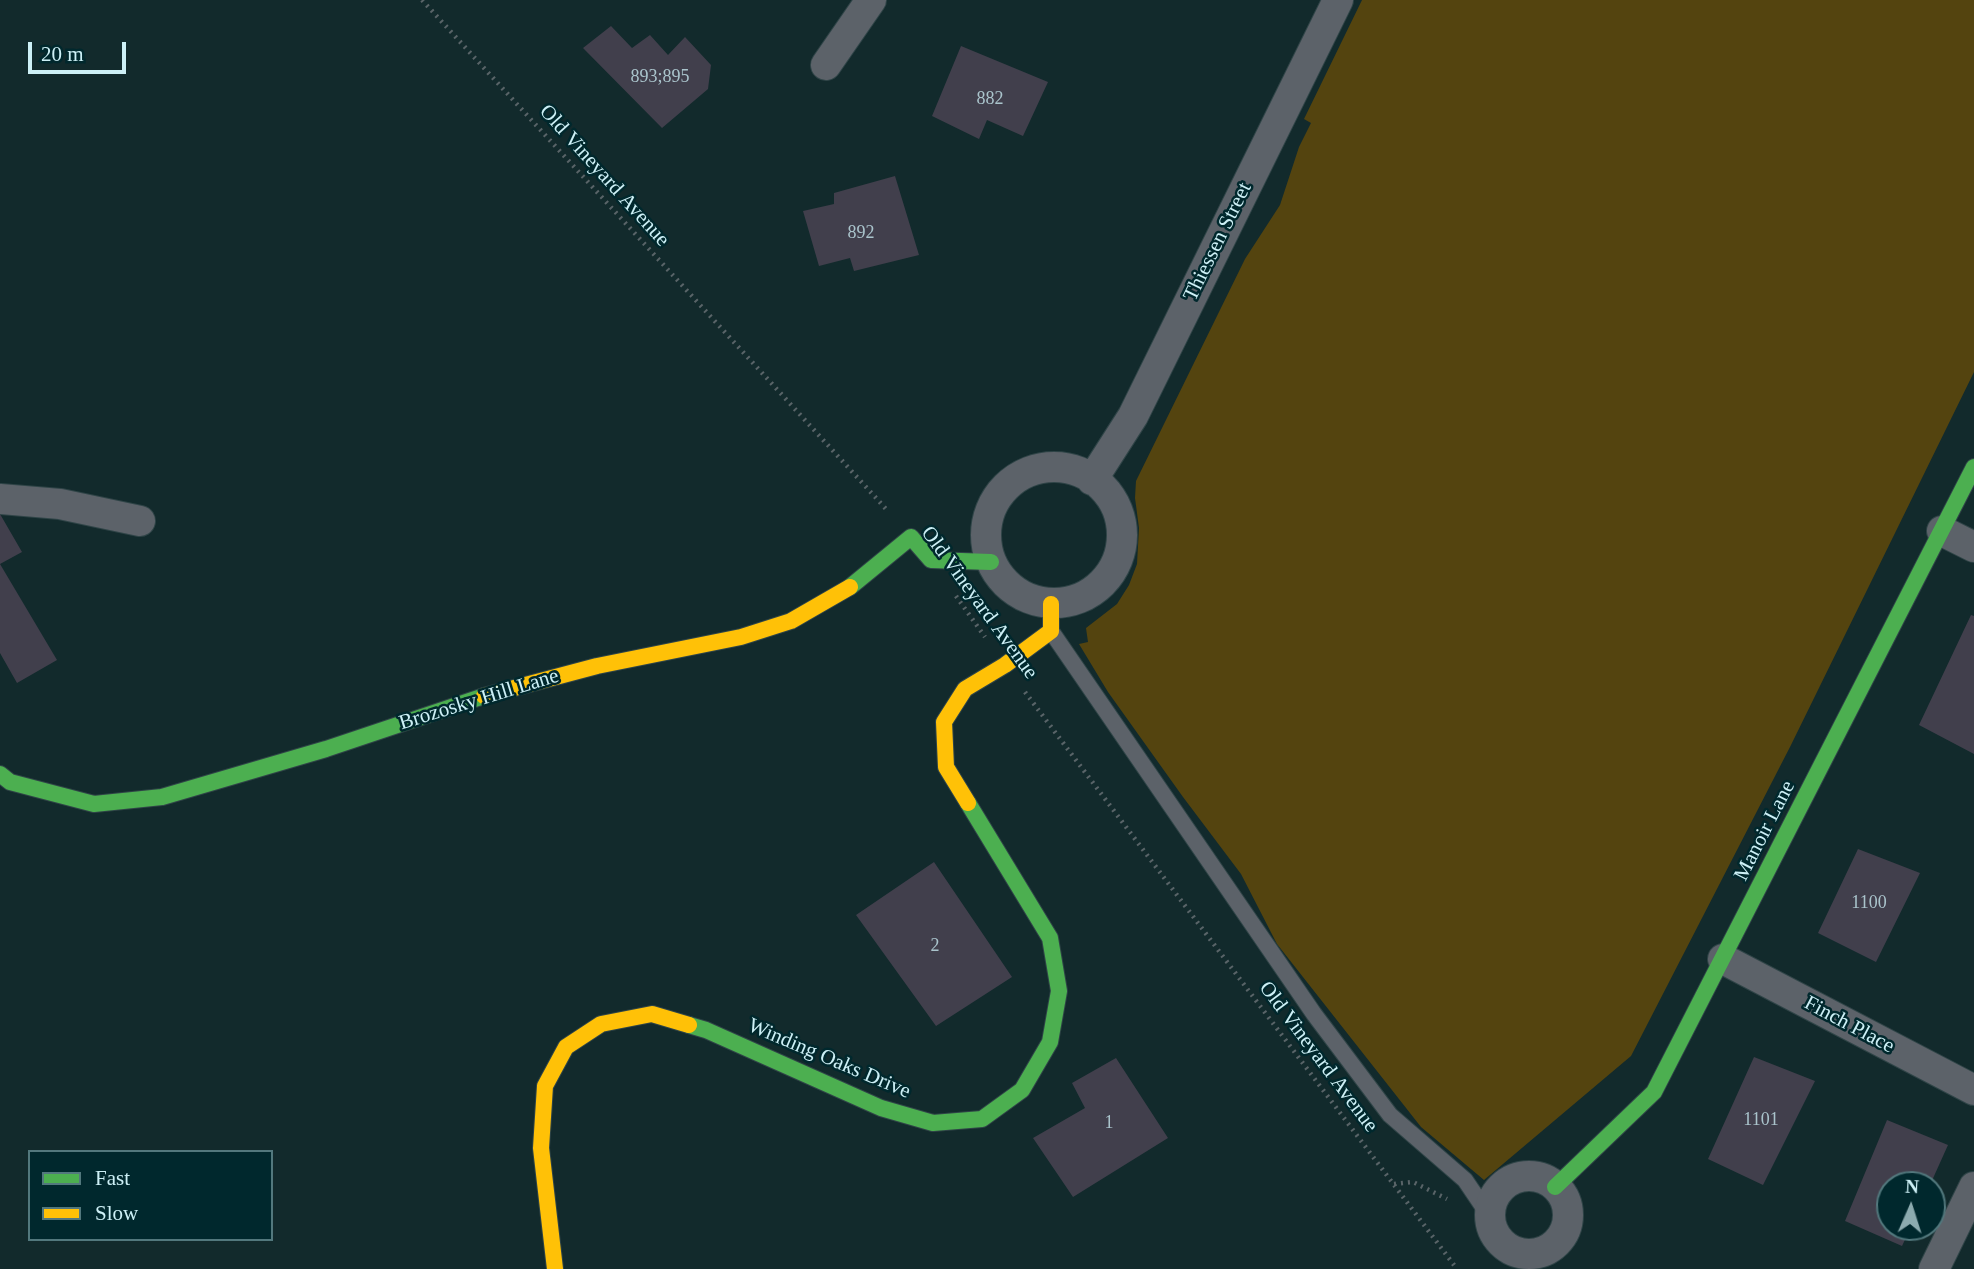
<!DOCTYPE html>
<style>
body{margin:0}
#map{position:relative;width:1974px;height:1269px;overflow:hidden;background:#122a2c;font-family:"Times New Roman",serif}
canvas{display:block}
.legend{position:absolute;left:28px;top:1150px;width:245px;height:91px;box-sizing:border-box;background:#00282d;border:2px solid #52787d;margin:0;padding:9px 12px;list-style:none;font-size:21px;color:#cdf0f6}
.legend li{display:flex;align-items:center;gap:14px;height:35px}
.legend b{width:35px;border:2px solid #52787d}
.north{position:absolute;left:1876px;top:1171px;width:70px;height:70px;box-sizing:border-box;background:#00282d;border:2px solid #52787d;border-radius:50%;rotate:3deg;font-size:19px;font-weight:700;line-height:28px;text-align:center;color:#cdf0f6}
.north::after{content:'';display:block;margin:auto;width:24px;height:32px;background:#8cabaf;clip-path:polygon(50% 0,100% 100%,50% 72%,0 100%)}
.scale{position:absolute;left:28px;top:42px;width:98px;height:32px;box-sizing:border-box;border:4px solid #cdf0f6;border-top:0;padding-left:9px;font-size:21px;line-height:24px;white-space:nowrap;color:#cdf0f6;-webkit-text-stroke:5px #00282d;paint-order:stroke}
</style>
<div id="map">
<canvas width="1974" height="1269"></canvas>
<ul class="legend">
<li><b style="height:9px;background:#4caf50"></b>Fast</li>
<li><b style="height:9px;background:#ffc107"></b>Slow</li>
</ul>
<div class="north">N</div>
<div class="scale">20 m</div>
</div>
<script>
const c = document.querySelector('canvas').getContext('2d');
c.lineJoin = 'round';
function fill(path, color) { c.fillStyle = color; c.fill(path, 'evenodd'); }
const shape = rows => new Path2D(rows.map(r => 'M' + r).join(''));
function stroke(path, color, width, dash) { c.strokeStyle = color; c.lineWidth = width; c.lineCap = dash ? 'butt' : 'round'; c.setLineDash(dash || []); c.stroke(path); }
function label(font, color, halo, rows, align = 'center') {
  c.font = font + ' "Times New Roman",serif'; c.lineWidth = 5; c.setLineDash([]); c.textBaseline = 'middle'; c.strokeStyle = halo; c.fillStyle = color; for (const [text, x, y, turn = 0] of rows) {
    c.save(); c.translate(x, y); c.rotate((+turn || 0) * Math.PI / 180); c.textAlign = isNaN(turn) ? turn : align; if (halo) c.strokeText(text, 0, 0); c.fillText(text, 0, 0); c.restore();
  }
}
const green = shape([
 [1362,0,1974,0,1974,372,1790,747,1631,1056,1484,1180,1421,1127,1277,944,1241,874,1183,797,1108,692,1079,644,1088,642,1086,628,1117,604,1129,585,1137,564,1139,528,1135,498,1136,481,1245,259,1280,205,1299,147,1311,123,1304,119]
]);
const building = shape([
 [611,26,632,48,650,35,668,55,685,37,711,65,708,89,662,128,583,48],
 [961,46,1048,82,1023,136,987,120,979,139,932,116],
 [895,176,919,255,854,271,850,258,819,266,803,211,834,204,834,193],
 [0,514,22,552,0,564,57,660,17,683,0,653],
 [1971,615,1974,616,1974,754,1919,725],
 [1858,849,1920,873,1876,962,1818,933],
 [934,862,1012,977,936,1026,856,915],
 [1754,1057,1815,1081,1763,1185,1708,1159],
 [1116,1058,1168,1138,1073,1197,1033,1138,1085,1108,1072,1083],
 [1887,1120,1948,1145,1930,1185,1890,1185,1890,1227,1911,1227,1902,1246,1845,1221]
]);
const path = shape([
 [422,0,887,510],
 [956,596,985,637],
 [1025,692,1457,1269],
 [1394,1184,1413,1182,1447,1199]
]);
const lane = shape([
 [1051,631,1314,1014,1390,1115,1465,1180,1490,1217]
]);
const street = shape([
 [826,65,871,0],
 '986 535a68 68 0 1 1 136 0a68 68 0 1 1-136 0Z',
 [1092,480,1133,416,1338,0],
 [0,499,60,504,140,521],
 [1942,531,1974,547],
 [1723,959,1974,1090],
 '1490 1215a39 39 0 1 1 78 0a39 39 0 1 1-78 0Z',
 [1934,1269,1974,1187]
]);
const fast = shape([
 [850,587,911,537,931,560,991,562],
 [0,774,10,782,94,804,162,797,326,749,484,696],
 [689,1025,706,1030,881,1108,933,1123,982,1119,1022,1090,1050,1042,1059,991,1050,938,968,803],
 [1555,1187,1654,1092,1974,467]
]);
const slow = shape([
 [484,696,597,666,741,637,791,621,850,587],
 [968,803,946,767,944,722,965,689,1005,665,1051,631,1051,604],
 [555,1269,541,1148,545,1086,566,1047,601,1024,652,1014,689,1025]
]);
const numberNames = [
 ["893;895",660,77],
 ["882",990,99],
 ["892",861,233],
 ["1100",1869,903],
 ["2",935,946],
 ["1101",1761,1120],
 ["1",1109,1123]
];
const streetNames = [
 ["Old Vineyard Avenue",604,176,48],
 ["Thiessen Street",1218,242,-64],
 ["Old Vineyard Avenue",979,603,54],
 ["Brozosky Hill Lane",479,700,-17],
 ["Manoir Lane",1765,831,-63],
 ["Finch Place",1849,1025,28],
 ["Old Vineyard Avenue",1318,1057,53],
 ["Winding Oaks Drive",829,1059,23]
];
fill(green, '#54440f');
fill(building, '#413f4c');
stroke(lane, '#2f4447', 18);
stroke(street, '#2f4447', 32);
stroke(fast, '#2f4447', 18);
stroke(slow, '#2f4447', 18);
stroke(path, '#596468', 4.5, [2, 5]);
stroke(lane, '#5c6269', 16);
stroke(street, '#5c6269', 30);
stroke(fast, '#4caf50', 16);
stroke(slow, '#ffc107', 16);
label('18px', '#aac4cc', null, numberNames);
label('21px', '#cdf0f6', '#00282d', streetNames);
</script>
